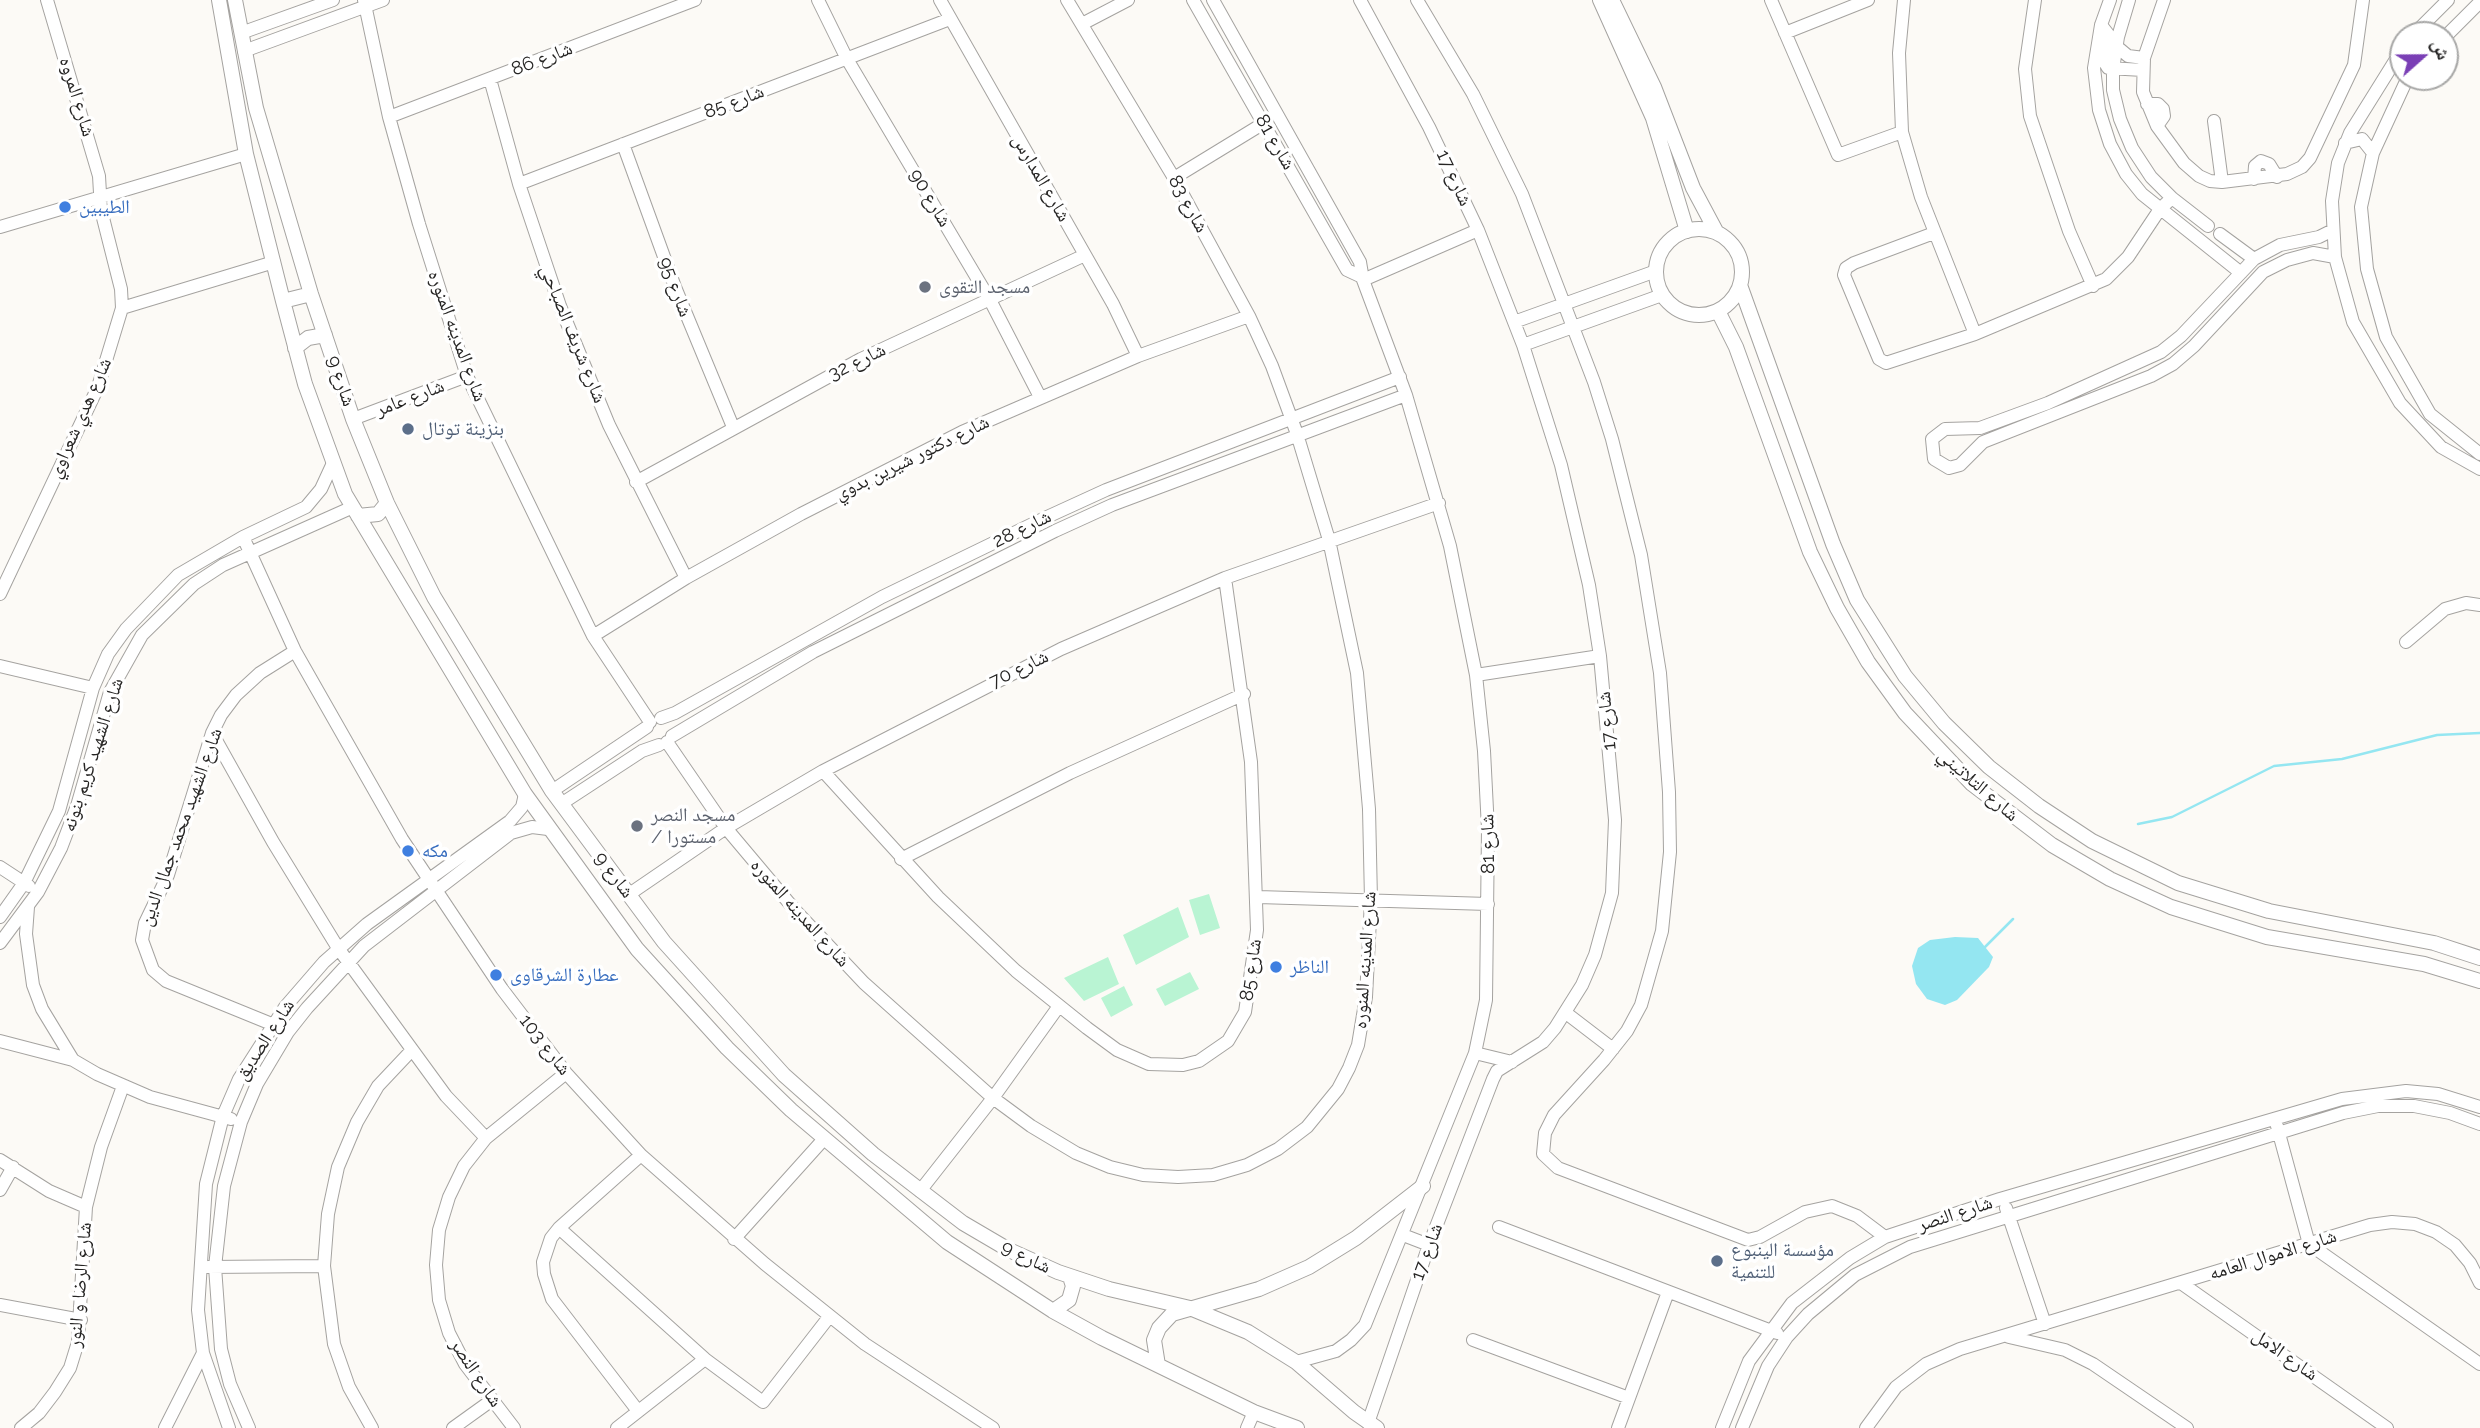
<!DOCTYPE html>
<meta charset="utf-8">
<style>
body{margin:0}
#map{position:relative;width:2480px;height:1428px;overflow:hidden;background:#fcfaf6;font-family:Raleway,"Noto Naskh Arabic",sans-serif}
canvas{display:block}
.north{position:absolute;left:2389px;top:21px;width:70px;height:70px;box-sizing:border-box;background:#fff;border:2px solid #a8a8a7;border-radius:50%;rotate:69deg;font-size:19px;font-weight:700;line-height:28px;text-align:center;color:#262524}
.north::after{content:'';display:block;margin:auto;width:24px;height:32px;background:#7a3fb5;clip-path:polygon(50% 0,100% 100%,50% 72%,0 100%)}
</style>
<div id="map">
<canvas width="2480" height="1428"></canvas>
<div class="north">ش</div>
</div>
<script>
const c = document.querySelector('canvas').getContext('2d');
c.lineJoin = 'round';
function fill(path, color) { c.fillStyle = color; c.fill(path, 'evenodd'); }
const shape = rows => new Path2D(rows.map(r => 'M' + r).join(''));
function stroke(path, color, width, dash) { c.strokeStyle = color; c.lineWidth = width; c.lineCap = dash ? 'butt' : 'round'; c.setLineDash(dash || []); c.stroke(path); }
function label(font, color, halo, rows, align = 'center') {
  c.font = font + ' Raleway,"Noto Naskh Arabic",sans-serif'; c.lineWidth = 7; c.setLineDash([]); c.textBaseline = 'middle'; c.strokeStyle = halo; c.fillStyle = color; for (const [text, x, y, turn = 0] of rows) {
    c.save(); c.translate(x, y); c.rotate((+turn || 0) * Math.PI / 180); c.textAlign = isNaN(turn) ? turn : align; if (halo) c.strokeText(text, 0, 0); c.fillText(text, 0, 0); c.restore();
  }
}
const green = shape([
 [1209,894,1220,928,1200,935,1189,900],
 [1178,907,1189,937,1136,965,1123,935],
 [1108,957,1119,984,1084,1001,1064,978],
 [1190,972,1199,989,1165,1006,1156,989],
 [1124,986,1133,1005,1111,1017,1101,998]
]);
const water = shape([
 [1955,937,1978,938,1993,957,1989,967,1957,1000,1945,1005,1927,999,1916,984,1912,966,1918,948,1930,940]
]);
const stream = shape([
 [2138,824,2172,817,2274,766,2342,759,2437,735,2480,733],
 [1985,947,2013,919]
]);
const minor = shape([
 [364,0,389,117,419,224,467,376,593,636,650,722],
 [818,0,847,59,990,300,1040,397],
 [940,0,1113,304,1138,356],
 [1193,0,1347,270,1362,277],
 [1213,0,1360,262,1363,280,1406,395,1450,546,1476,675,1484,751,1488,829,1486,1000,1475,1053,1365,1325,1351,1340,1336,1351,1296,1362],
 [1360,0,1429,127,1478,230,1523,345,1561,465,1589,585,1600,656,1615,820,1612,893,1595,955,1582,985,1555,1028,1543,1042,1497,1071,1493,1079,1429,1245,1368,1423],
 [1417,0,1473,94,1522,194,1594,382,1612,439,1641,555,1660,673,1669,792,1670,852,1662,931,1641,1005,1627,1031,1604,1060,1554,1115,1545,1133,1543,1154,1558,1168,1748,1240,1760,1237,1805,1212,1832,1206,1857,1216,1885,1237],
 [1771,0,1838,155,1902,132],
 [1904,0,1899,53,1902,132,1921,197,1975,334,2106,279,2128,257,2160,209,2172,198],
 [2035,0,2025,69,2030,116,2069,231,2093,286],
 [2110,0,2101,25,2094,68,2099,110,2110,144,2126,174,2142,194,2241,273],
 [2129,0,2118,37,2113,69,2113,90,2120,119,2132,148,2151,177,2172,198,2208,226],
 [2164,0,2144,58,2143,92,2157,126,2184,163,2199,176,2210,181,2222,182,2287,174,2302,167,2310,158,2354,65,2363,0],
 [1082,24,1128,0],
 [2101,25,2108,34,2105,63,2108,68,2143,70],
 [241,33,333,0],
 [1785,33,1868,0],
 [2413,35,2448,0],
 [2445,37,2480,2],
 [2116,46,2128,56,2144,58],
 [2403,48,2350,133,2338,163,2332,201,2335,257,2353,322,2400,403,2441,447,2480,469],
 [244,51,383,0],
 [2408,77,2373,153,2361,207,2367,269,2386,337,2430,414,2480,454],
 [490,79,519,184,560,306,609,425,686,578],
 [2147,104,2158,104,2163,109,2164,116,2157,126],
 [389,117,695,0],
 [2214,121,2222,182],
 [2345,143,2362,139,2373,153],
 [623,144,675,287,733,427],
 [1174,178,1264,123],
 [2254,179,2255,166,2261,161,2269,164,2277,177],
 [519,184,950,19],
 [0,227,246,154],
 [2333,230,2319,237,2280,245,2254,259,2181,336,2161,352,2048,403,1980,428,1945,429,1932,439,1934,459,1949,468,1960,465,1983,442,2151,376,2173,364,2194,346,2263,272,2287,260,2313,253,2335,257],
 [1934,233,1854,263,1846,268,1844,275,1879,359,1886,363,1975,334],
 [2220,234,2254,259],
 [1363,280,1478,230],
 [122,308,274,262],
 [1514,322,1656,271],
 [1523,345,1662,295],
 [353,419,467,376],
 [636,482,861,359,1085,255],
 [243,537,295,651,402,839,502,989,566,1073,641,1155,765,1264,865,1344,993,1428],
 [0,594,98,387,122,308,121,289,101,210,99,176,47,0],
 [593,636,686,578,801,514,962,432,1138,356,1249,316],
 [2406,642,2445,609,2466,603,2480,605],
 [0,666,93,688],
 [1476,675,1600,656],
 [661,718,675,713,882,597,1047,517,1106,490,1400,377],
 [212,733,273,842,338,948,446,1096,486,1138],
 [672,736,813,652,1055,531,1112,505,1406,395],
 [667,742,726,828,795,910,864,983,993,1098,1031,1126,1076,1153,1110,1167,1143,1175,1178,1177,1213,1175,1247,1165,1278,1149,1307,1127,1338,1089,1349,1068,1358,1045,1366,997,1371,900,1369,809,1357,673,1329,540,1297,434,1272,366,1249,316,1174,178,1067,0],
 [823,771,938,897,1016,971,1087,1028,1117,1050,1149,1064,1183,1065,1199,1061,1228,1041,1245,1012,1257,930,1251,762,1225,578],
 [552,791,647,727],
 [561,804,642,751,659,745],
 [901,859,1070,773,1244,694],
 [0,867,29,886],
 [628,895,726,828,823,771,1061,649,1225,578,1439,503],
 [1258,897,1488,904],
 [28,907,26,934,33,985,42,1009,73,1060],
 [0,917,24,883,59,811,93,688,108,654,126,629,178,575,243,537,306,507,321,489,333,463],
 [0,943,38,892,61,848,77,806,110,692,142,635,194,584,223,565,353,507],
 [1566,1013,1613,1049],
 [279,1027,166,981,153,970,142,940,145,923,168,875,212,733,221,715,236,695,260,673,295,651],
 [0,1041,73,1060,97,1074,150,1097,231,1119],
 [1475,1053,1512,1062],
 [2277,1126,2309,1244,2480,1364],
 [0,1160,49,1191,86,1207],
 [0,1190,13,1167],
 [920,1191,993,1098,1059,1006],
 [2006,1208,2045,1324],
 [1499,1227,1777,1333],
 [559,1228,705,1359,763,1402,829,1317],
 [1403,1235,1429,1245],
 [734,1239,823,1140],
 [208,1267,324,1266],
 [2181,1283,2387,1428],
 [0,1305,81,1320],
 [2009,1337,2065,1350,2093,1364,2187,1428],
 [1473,1340,1629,1398],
 [638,1411,552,1299,544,1274,543,1262,551,1238,559,1228,641,1155],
 [21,1428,39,1413,55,1392,70,1368,78,1342,86,1207,101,1147,123,1086],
 [165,1428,203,1353],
 [229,1428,203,1353,198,1310,206,1184,223,1116,239,1079,285,1007,324,962,367,924,510,821,522,807,525,794],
 [249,1428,230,1384,221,1349,215,1267,224,1186,241,1122,257,1084,288,1032,307,1008,364,946,511,833,532,827,548,829],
 [372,1428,349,1387,334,1344,324,1266,328,1214,338,1167,357,1122,378,1086,411,1051],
 [453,1428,492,1400],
 [514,1428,465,1364,449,1333,439,1300,436,1265,439,1230,449,1197,464,1166,486,1138,566,1073],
 [617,1428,705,1359],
 [1247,1428,1254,1412],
 [1618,1428,1668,1292],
 [1722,1428,1749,1361,1792,1303,1850,1258,1885,1237,2000,1199,2342,1099,2406,1091,2438,1094,2480,1107],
 [1742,1428,1768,1366,1787,1337,1808,1314,1855,1275,1910,1247,2343,1113,2378,1106,2414,1106,2450,1113,2480,1124],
 [1866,1428,1896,1387,1926,1364,1960,1349,2370,1225,2392,1222,2415,1224,2436,1232,2455,1245,2470,1263,2480,1283]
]);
const major = shape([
 [219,0,246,154,283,301,305,384,345,494,525,794,637,949,727,1048,791,1110,947,1242,1053,1311,1102,1338,1254,1412,1297,1428],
 [235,0,256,108,311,294,353,419,387,503,434,597,552,791,664,942,784,1075,873,1154,963,1223,1009,1250,1058,1272,1109,1289,1190,1308,1248,1332,1296,1362,1354,1412,1377,1428],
 [1600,0,1653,118,1687,231],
 [1612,0,1654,87,1693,188,1717,233],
 '1656 272a43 43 0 1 1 86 0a43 43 0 1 1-86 0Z',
 [1740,285,1833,544,1857,600,1905,676,1944,723,1989,767,2039,806,2092,841,2178,883,2269,911,2434,943,2480,958],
 [283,301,311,294],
 [1718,311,1736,347,1810,552,1837,608,1868,662,1905,713,1972,784,2052,845,2110,879,2171,907,2267,937,2424,964,2480,981],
 [295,348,308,338,325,335],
 [358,516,378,514,387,503],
 [1053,1311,1069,1300,1073,1286,1070,1277],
 [1158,1365,1154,1340,1159,1328,1172,1314,1259,1289,1309,1267,1356,1238,1423,1186]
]);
const markers = [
 [65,207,7,"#3f7fe0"],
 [925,287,7,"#6b7280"],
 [408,429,7,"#5c6f8a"],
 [637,826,7,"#6b7280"],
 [408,851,7,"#3f7fe0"],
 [1276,967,7,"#3f7fe0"],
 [496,975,7,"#3f7fe0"],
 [1717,1261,7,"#5c6f8a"]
];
const streetNames = [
 ["شارع 86",542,59,-21],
 ["شارع المروه",77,97,73],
 ["شارع 85",734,102,-21],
 ["شارع 81",1275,142,60],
 ["شارع المدارس",1041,178,60],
 ["شارع 17",1454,178,65],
 ["شارع 90",930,198,59],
 ["شارع 83",1188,204,61],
 ["شارع 95",675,287,69],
 ["شارع شريف الصباحي",573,334,68],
 ["شارع المدينه المنوره",457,336,70],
 ["شارع 32",857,362,-26],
 ["شارع 9",341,381,71],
 ["شارع عامر",410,398,-21],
 ["شارع هدي شعراوي",80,418,-66],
 ["شارع دكتور شيرين بدوي",912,458,-26],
 ["شارع 28",1022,529,-26],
 ["شارع 70",1019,669,-26],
 ["شارع 17",1607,721,-96],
 ["شارع الشهيد كريم بنونه",93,755,-72],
 ["شارع التلاتيني",1978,785,41],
 ["شارع الشهيد محمد جمال الدين",181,827,-70],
 ["شارع 81",1488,844,-91],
 ["شارع 9",614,875,53],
 ["شارع المدينه المنوره",800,913,48],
 ["شارع المدينه المنوره",1365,960,-86],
 ["شارع 85",1251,970,-82],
 ["شارع الصديق",265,1040,-57],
 ["شارع 103",545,1045,52],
 ["شارع النصر",1955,1214,-18],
 ["شارع 17",1427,1252,-70],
 ["شارع الاموال العامه",2273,1255,-17],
 ["شارع 9",1026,1257,26],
 ["شارع الرضا و النور",80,1285,-85],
 ["شارع الامل",2285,1355,35],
 ["شارع النصر",476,1373,56]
];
const shopNames = [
 ["الطيبين",79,207],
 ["مكه",422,851],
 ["الناظر",1290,967],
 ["عطارة الشرقاوى",510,975]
];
const worshipNames = [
 ["مسجد التقوى",939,287],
 ["مسجد النصر",651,815],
 ["/ مستورا",651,837]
];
const serviceNames = [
 ["بنزينة توتال",422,429],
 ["مؤسسة الينبوع",1731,1250],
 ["للتنمية",1731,1272]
];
fill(green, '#b9f4d3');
fill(water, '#94e6f1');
stroke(stream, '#94e6f1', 2.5);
stroke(minor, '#a5a3a0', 14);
stroke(major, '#a5a3a0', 16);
stroke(minor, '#fff', 12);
stroke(major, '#fff', 14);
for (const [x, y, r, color] of markers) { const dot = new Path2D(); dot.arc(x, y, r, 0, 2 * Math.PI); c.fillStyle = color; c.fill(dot); stroke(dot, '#fff', 2.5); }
label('19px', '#262524', '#fff', streetNames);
label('19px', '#366cbe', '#fff', shopNames, 'left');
label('19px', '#5b616d', '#fff', worshipNames, 'left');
label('19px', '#4e5e75', '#fff', serviceNames, 'left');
</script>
